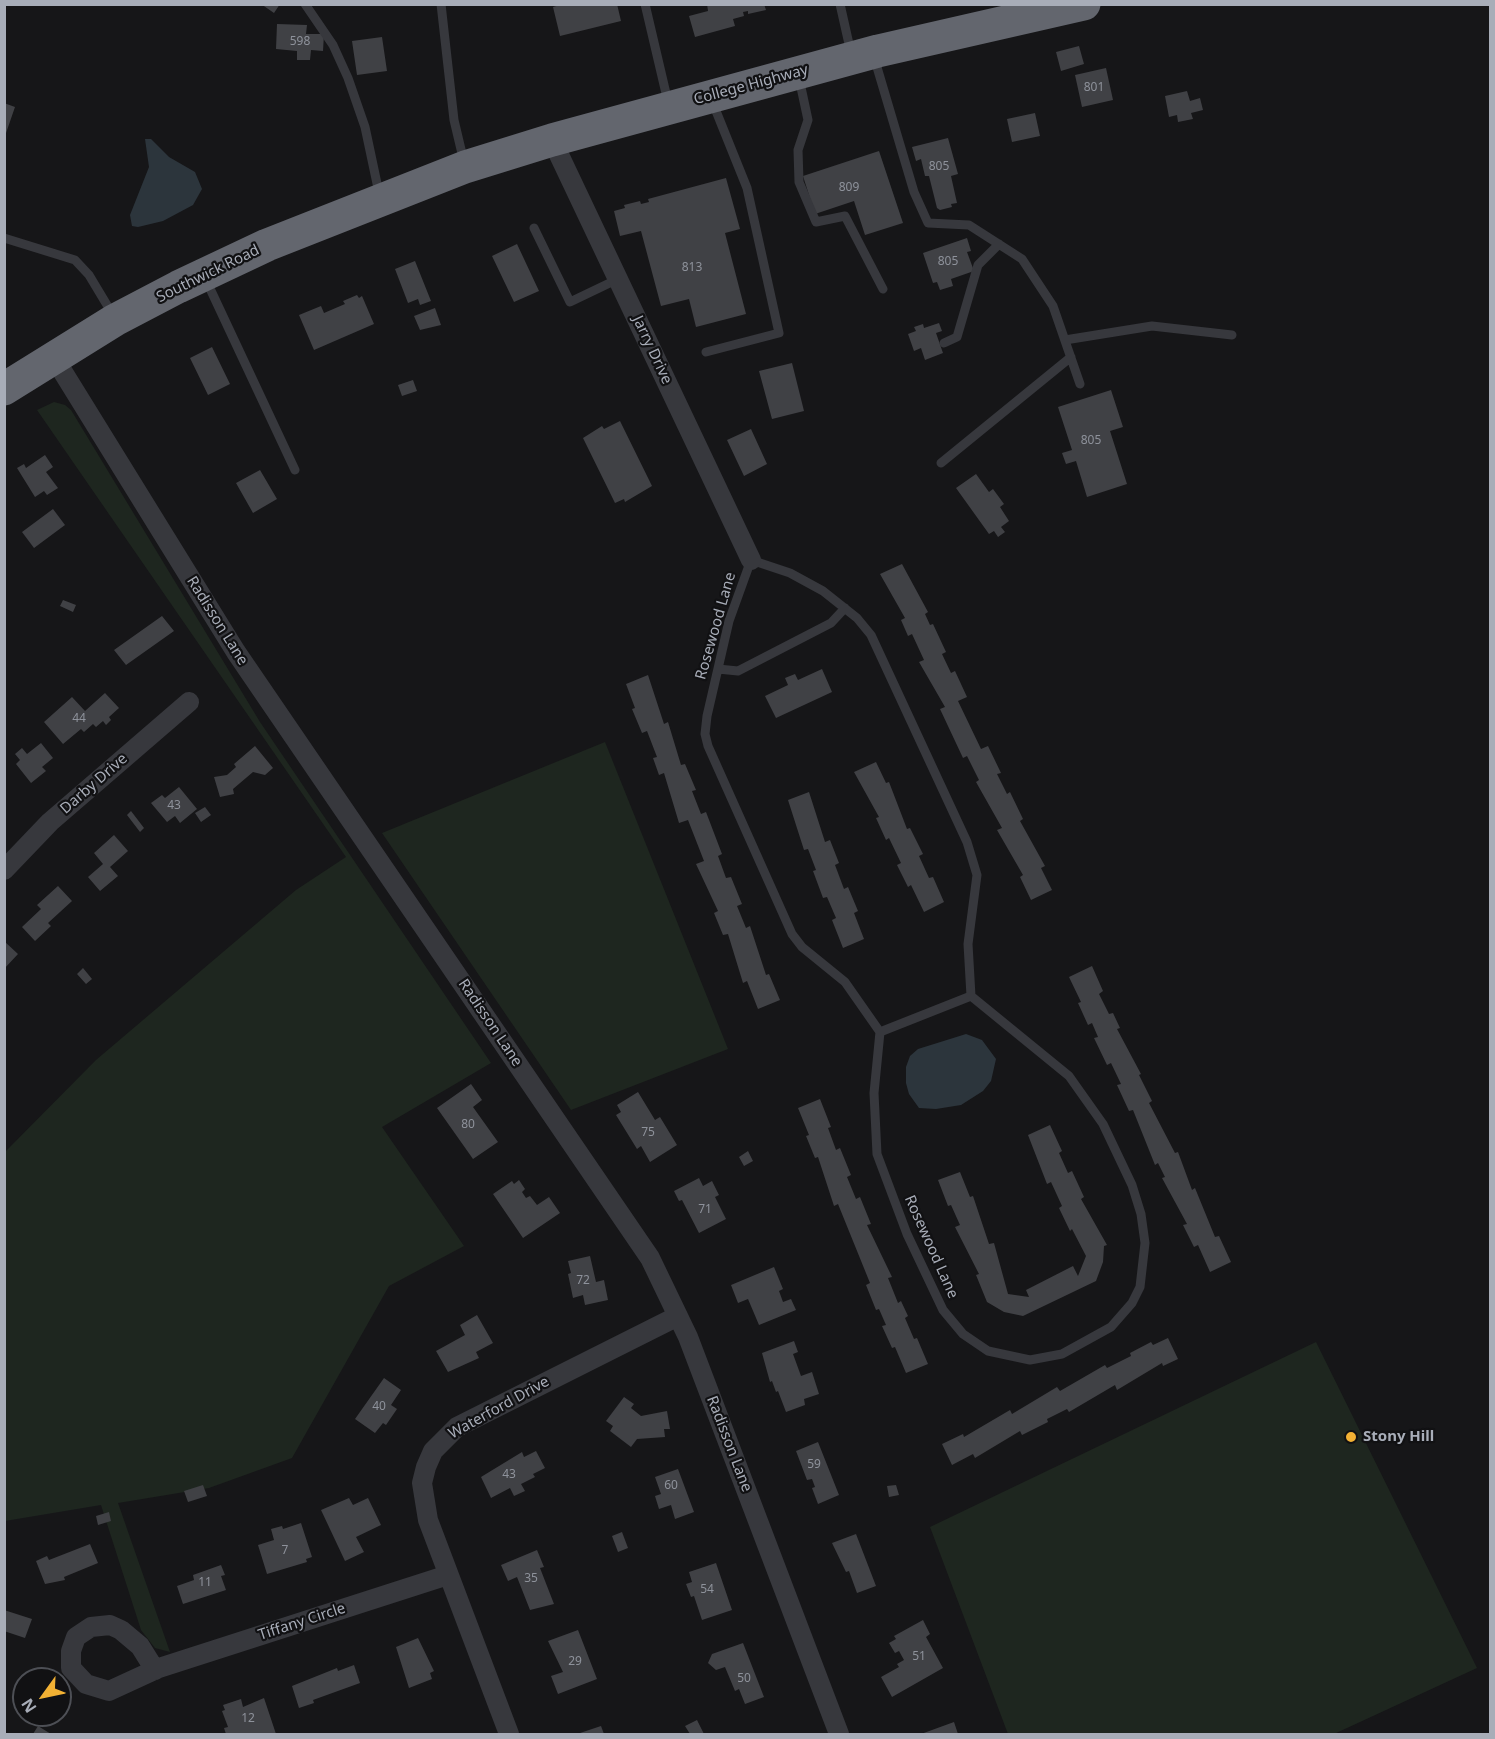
<!DOCTYPE html>
<style>
body{margin:0}
#map{position:relative;width:1495px;height:1739px;overflow:hidden;background:#161618;font-family:"Noto Sans",sans-serif}
canvas{display:block}
.frame{position:absolute;inset:0;border:6px solid #a8adb8;pointer-events:none}
.north{position:absolute;left:12px;top:1667px;width:60px;height:60px;box-sizing:border-box;background:#111113;border:2px solid #4d4f55;border-radius:50%;rotate:237deg;font-size:16px;font-weight:700;line-height:24px;text-align:center;color:#a8adb8}
.north::after{content:'';display:block;margin:auto;width:21px;height:27px;background:#f2b134;clip-path:polygon(50% 0,100% 100%,50% 72%,0 100%)}
</style>
<div id="map">
<canvas width="1495" height="1739"></canvas>
<div class="frame"></div>
<div class="north">N</div>
</div>
<script>
const c = document.querySelector('canvas').getContext('2d');
c.lineJoin = 'round';
function fill(path, color) { c.fillStyle = color; c.fill(path, 'evenodd'); }
const shape = rows => new Path2D(rows.map(r => 'M' + r).join(''));
function stroke(path, color, width, dash) { c.strokeStyle = color; c.lineWidth = width; c.lineCap = dash ? 'butt' : 'round'; c.setLineDash(dash || []); c.stroke(path); }
function label(font, color, halo, rows, align = 'center') {
  c.font = font + ' "Noto Sans",sans-serif'; c.lineWidth = 4.5; c.setLineDash([]); c.textBaseline = 'middle'; c.strokeStyle = halo; c.fillStyle = color; for (const [text, x, y, turn = 0] of rows) {
    c.save(); c.translate(x, y); c.rotate((+turn || 0) * Math.PI / 180); c.textAlign = isNaN(turn) ? turn : align; if (halo) c.strokeText(text, 0, 0); c.fillText(text, 0, 0); c.restore();
  }
}
const green = shape([
 [54,402,65,405,71,410,260,722,491,1063,382,1127,464,1246,389,1286,292,1458,209,1488,118,1503,170,1652,155,1648,141,1630,101,1505,5,1521,5,1152,96,1060,296,890,346,857,37,410],
 [605,742,728,1049,571,1110,382,833],
 [1316,1342,1477,1668,1334,1734,1008,1734,930,1527]
]);
const water = shape([
 [145,139,151,139,169,157,195,172,202,189,193,205,163,221,138,227,132,226,130,215,149,167],
 [966,1034,982,1040,996,1059,991,1081,983,1091,961,1105,936,1109,919,1108,909,1094,906,1083,906,1067,910,1056,918,1049]
]);
const building = shape([
 [261,4,280,4,274,13],
 [563,4,617,4,621,21,560,36,553,7],
 [707,4,764,4,766,10,748,14,748,11,743,12,744,16,733,19,735,26,695,37,689,16,708,11],
 [277,24,307,25,306,34,324,34,323,51,311,50,310,60,297,60,297,51,276,49],
 [382,37,387,71,357,75,352,41],
 [1079,46,1084,64,1061,71,1056,52],
 [1106,68,1113,100,1082,107,1075,75],
 [1187,91,1190,101,1200,98,1203,110,1191,113,1193,119,1178,122,1177,115,1169,117,1165,96],
 [4,103,15,107,5,136,4,136],
 [1035,113,1040,136,1012,142,1007,119],
 [948,138,958,174,951,176,957,203,951,204,952,207,940,210,937,208,929,176,925,176,921,159,916,161,912,147],
 [879,151,903,223,865,235,854,201,815,214,803,176],
 [726,178,740,229,725,233,746,314,696,327,689,299,661,306,641,231,620,236,614,211,625,208,624,205,640,201,641,204,649,202,648,199],
 [967,238,971,251,967,252,974,271,951,279,953,286,940,290,937,282,933,283,923,253],
 [517,244,539,291,514,302,492,256],
 [415,261,431,301,420,305,418,299,408,303,395,269],
 [357,295,359,298,362,296,374,324,314,350,299,315,321,306,324,313,345,304,343,301],
 [435,308,441,325,420,330,414,316],
 [939,323,942,331,936,333,943,353,925,360,921,348,914,351,908,334,916,331,914,327,923,324,924,328],
 [212,347,230,384,208,395,190,358],
 [792,363,804,411,772,419,759,371],
 [413,380,417,391,402,396,398,385],
 [1111,390,1123,427,1110,431,1127,484,1087,497,1076,461,1066,464,1062,453,1072,450,1058,407],
 [620,421,652,486,625,502,624,499,615,503,583,438,602,426,604,429],
 [751,429,767,464,744,476,727,440],
 [45,455,53,467,46,472,58,488,47,495,44,491,35,497,17,468,24,464,26,468],
 [260,470,277,499,253,513,236,483],
 [976,474,989,492,993,489,1004,504,1000,507,1009,521,1001,527,1005,532,998,537,994,531,989,534,956,488],
 [53,509,65,525,34,548,22,532],
 [902,564,928,612,925,614,930,625,933,624,946,652,942,654,951,673,955,671,967,697,958,701,981,749,988,746,1001,773,997,774,1007,794,1010,792,1023,819,1020,821,1045,866,1041,868,1052,890,1031,900,1020,877,1023,875,997,830,1002,828,976,782,979,780,967,756,963,758,940,709,945,707,919,662,924,660,912,634,908,636,901,620,905,618,880,574],
 [63,600,76,605,73,612,60,606],
 [162,616,174,631,126,665,114,650],
 [822,669,832,692,776,718,765,696,788,685,785,678,795,674,798,680],
 [648,675,664,724,668,722,681,765,685,764,696,790,692,791,701,814,706,812,722,854,718,856,726,878,731,877,742,904,737,906,746,928,750,926,766,975,769,974,780,1000,758,1009,747,981,743,983,728,934,723,935,714,913,718,911,696,864,704,861,688,820,679,823,664,773,659,775,653,758,657,757,647,731,642,733,632,709,635,708,626,684],
 [105,693,119,708,109,717,111,720,106,725,103,721,96,727,93,724,84,732,81,729,63,744,44,722,72,697,85,711],
 [41,743,53,758,42,767,46,771,31,783,16,764,20,760,15,754,22,748,27,754],
 [255,746,273,768,265,775,253,772,233,789,234,794,220,797,214,777,227,775,236,767,234,764],
 [876,762,886,783,889,782,907,829,910,828,923,854,919,856,929,878,933,877,944,902,924,912,911,885,908,887,897,865,901,863,889,838,886,840,876,818,879,817,854,772],
 [179,787,197,809,180,823,175,816,167,822,151,803,162,795,165,798],
 [809,792,825,842,830,840,839,863,835,865,844,889,848,887,858,911,854,913,864,939,843,948,832,920,836,918,827,897,823,898,813,871,816,870,808,849,804,850,788,800],
 [205,807,211,815,201,822,195,813],
 [131,811,144,828,140,832,127,815],
 [114,835,128,851,110,867,118,876,100,891,88,877,103,864,94,853],
 [58,886,72,901,48,923,51,926,35,941,22,927,41,909,37,905],
 [4,941,18,954,4,969],
 [1092,966,1103,991,1099,994,1109,1014,1113,1013,1120,1028,1117,1029,1141,1074,1139,1075,1152,1101,1149,1103,1175,1153,1178,1152,1192,1190,1195,1188,1215,1237,1219,1236,1231,1262,1210,1272,1198,1245,1194,1247,1183,1225,1187,1224,1162,1178,1165,1177,1158,1163,1155,1165,1133,1110,1129,1111,1117,1085,1121,1084,1111,1063,1107,1065,1094,1038,1098,1037,1092,1023,1088,1025,1078,1003,1081,1002,1069,977],
 [83,968,92,979,86,984,77,974],
 [471,1084,482,1100,473,1107,498,1142,473,1159,437,1108],
 [638,1092,655,1120,660,1117,677,1145,650,1162,641,1146,637,1149,616,1115,621,1112,617,1105],
 [820,1099,831,1127,828,1128,836,1150,840,1148,851,1175,847,1177,856,1199,860,1197,871,1224,867,1225,892,1277,888,1278,898,1303,901,1301,908,1316,905,1318,914,1339,917,1338,928,1364,906,1373,895,1347,892,1348,882,1326,886,1325,879,1309,876,1310,866,1285,870,1283,838,1204,834,1206,818,1157,815,1158,806,1136,809,1135,798,1108],
 [1050,1125,1062,1151,1059,1153,1068,1173,1072,1171,1084,1197,1081,1199,1107,1245,1104,1246,1103,1262,1096,1281,1023,1316,1004,1312,987,1302,976,1275,979,1274,955,1227,960,1225,951,1205,948,1206,938,1180,960,1172,970,1197,973,1196,989,1244,994,1243,1008,1294,1029,1297,1026,1290,1073,1266,1078,1276,1086,1256,1072,1229,1070,1231,1059,1208,1062,1206,1051,1182,1047,1184,1028,1135],
 [748,1151,753,1161,744,1166,739,1157],
 [699,1178,703,1186,712,1181,719,1195,715,1197,726,1219,699,1233,682,1200,679,1201,674,1191],
 [519,1180,525,1189,522,1192,526,1198,530,1196,537,1205,549,1197,560,1213,523,1238,493,1194,512,1181,514,1184],
 [590,1256,596,1282,604,1280,608,1300,585,1305,583,1295,573,1298,568,1274,571,1273,568,1261],
 [774,1267,783,1289,779,1291,783,1302,791,1299,796,1310,759,1325,748,1299,738,1303,731,1285],
 [477,1315,493,1343,476,1352,479,1358,448,1372,436,1351,465,1335,460,1325],
 [1168,1338,1178,1359,1163,1366,1162,1363,1117,1390,1115,1385,1069,1412,1067,1409,1047,1419,1048,1422,1022,1435,1020,1431,975,1458,973,1454,952,1465,942,1444,963,1434,964,1437,1010,1410,1012,1414,1057,1387,1060,1391,1105,1365,1107,1368,1131,1356,1130,1353,1151,1342,1153,1345],
 [794,1341,798,1352,793,1354,801,1376,812,1372,819,1394,804,1399,805,1405,786,1412,778,1391,776,1392,772,1381,770,1382,762,1353],
 [384,1378,401,1390,391,1405,397,1409,386,1425,383,1423,375,1433,355,1419],
 [624,1397,634,1404,631,1408,641,1416,667,1411,670,1429,664,1429,665,1437,637,1439,631,1447,610,1431,613,1426,606,1421],
 [818,1442,839,1495,818,1504,812,1488,815,1487,812,1479,807,1480,796,1451],
 [536,1451,545,1468,533,1474,535,1477,521,1484,525,1491,514,1496,510,1488,491,1498,481,1477,522,1452,524,1457],
 [678,1469,694,1512,675,1519,671,1505,659,1509,655,1496,661,1494,655,1477],
 [203,1485,207,1496,188,1502,184,1491],
 [896,1485,899,1495,889,1497,887,1486],
 [349,1498,353,1505,368,1498,381,1525,356,1537,364,1552,345,1561,321,1510],
 [109,1512,111,1521,98,1525,96,1516],
 [301,1523,312,1557,306,1559,307,1562,267,1574,258,1545,274,1540,271,1529,282,1526,283,1529],
 [622,1532,628,1548,618,1552,612,1536],
 [856,1534,876,1586,857,1593,849,1571,846,1572,832,1543],
 [90,1544,98,1563,64,1577,65,1580,45,1584,36,1561,47,1556,49,1560],
 [537,1550,544,1567,540,1568,554,1604,530,1610,517,1577,508,1581,501,1565],
 [716,1563,732,1610,702,1620,694,1596,691,1597,686,1584,692,1582,689,1572],
 [221,1565,225,1575,221,1576,226,1590,183,1604,177,1586,194,1580,193,1575],
 [4,1610,32,1619,25,1638,4,1631],
 [923,1620,930,1634,926,1637,943,1668,892,1697,881,1677,899,1667,897,1664,904,1660,899,1651,895,1653,889,1643,896,1639,894,1636],
 [578,1630,597,1679,558,1694,551,1676,563,1672,548,1641],
 [418,1638,434,1671,430,1673,432,1679,409,1688,396,1647],
 [743,1643,764,1697,745,1704,739,1689,735,1691,725,1667,716,1670,708,1663,712,1654],
 [354,1665,360,1683,313,1700,314,1703,299,1708,292,1686,337,1668,338,1671],
 [264,1698,276,1734,226,1734,224,1728,228,1727,222,1711,225,1710,223,1705,241,1699,243,1707],
 [697,1720,704,1734,690,1734,685,1726],
 [954,1722,958,1734,921,1734],
 [38,1726,51,1734,33,1734],
 [601,1726,604,1734,577,1734]
]);
const lane = shape([
 [305,4,333,45,348,78,365,127,379,193],
 [441,4,454,120,464,162],
 [645,4,668,102],
 [840,4,851,53],
 [874,57,914,192,928,223,969,225,1022,259,1053,306,1080,384],
 [799,78,808,120,798,150,799,182,816,222,845,216,883,289],
 [534,228,570,302,618,279],
 [4,238,75,260,89,275,113,315],
 [206,280,295,470],
 [1065,340,1152,326,1232,335],
 [944,343,957,337,978,265,999,244],
 [706,352,779,333,747,188,712,101],
 [941,463,1071,357],
 [751,560,790,573,823,591,857,618,871,635,967,842,977,875,968,944,971,996,1069,1076,1103,1124,1132,1185,1141,1214,1145,1243,1140,1287,1132,1303,1111,1327,1062,1354,1030,1360,988,1351,963,1334,943,1310,907,1234,877,1154,874,1093,880,1032,845,982,802,947,792,934,708,746,705,734,707,716,729,621,751,560],
 [718,669,738,671,831,623,845,608],
 [880,1032,971,996]
]);
const street = shape([
 [552,140,751,560],
 [53,356,236,652,650,1258,688,1337,839,1734],
 [4,870,50,822,189,702],
 [155,1670,140,1646,121,1630,110,1625,91,1627,76,1637,71,1651,71,1668,86,1684,109,1691,159,1668,448,1575],
 [509,1734,428,1520,422,1483,426,1467,433,1451,457,1427,678,1316]
]);
const highway = shape([
 [4,389,115,320,178,287,267,245,465,167,552,140,878,51,1084,4]
]);
const markers = [
 [1351,1437,6,"#f2b134"]
];
const numberNames = [
 ["598",300,42],
 ["801",1094,88],
 ["805",939,167],
 ["809",849,188],
 ["805",948,262],
 ["813",692,268],
 ["805",1091,441],
 ["44",79,719],
 ["43",174,806],
 ["80",468,1125],
 ["75",648,1133],
 ["71",705,1210],
 ["72",583,1281],
 ["40",379,1407],
 ["59",814,1465],
 ["43",509,1475],
 ["60",671,1486],
 ["7",285,1551],
 ["35",531,1579],
 ["11",205,1583],
 ["54",707,1590],
 ["51",919,1657],
 ["29",575,1662],
 ["50",744,1679],
 ["12",248,1719]
];
const streetNames = [
 ["College Highway",751,85,-15],
 ["Southwick Road",208,274,-26],
 ["Jarry Drive",652,350,65],
 ["Radisson Lane",217,621,58],
 ["Rosewood Lane",716,626,-74],
 ["Darby Drive",94,784,-41],
 ["Radisson Lane",490,1023,56],
 ["Rosewood Lane",931,1247,66],
 ["Waterford Drive",499,1408,-29],
 ["Radisson Lane",729,1444,69],
 ["Tiffany Circle",302,1622,-18]
];
const poiNames = [
 ["Stony Hill",1363,1437]
];
fill(green, '#1e261f');
fill(water, '#2c353c');
fill(building, '#404145');
stroke(lane, '#37383d', 9);
stroke(street, '#37383d', 20);
stroke(highway, '#63666e', 33);
for (const [x, y, r, color] of markers) { const dot = new Path2D(); dot.arc(x, y, r, 0, 2 * Math.PI); c.fillStyle = color; c.fill(dot); stroke(dot, '#111113', 2); }
label('12px', '#8e929b', null, numberNames);
label('15px', '#a8adb8', '#111113', streetNames);
label('bold 15px', '#a8adb8', '#111113', poiNames, 'left');
</script>
